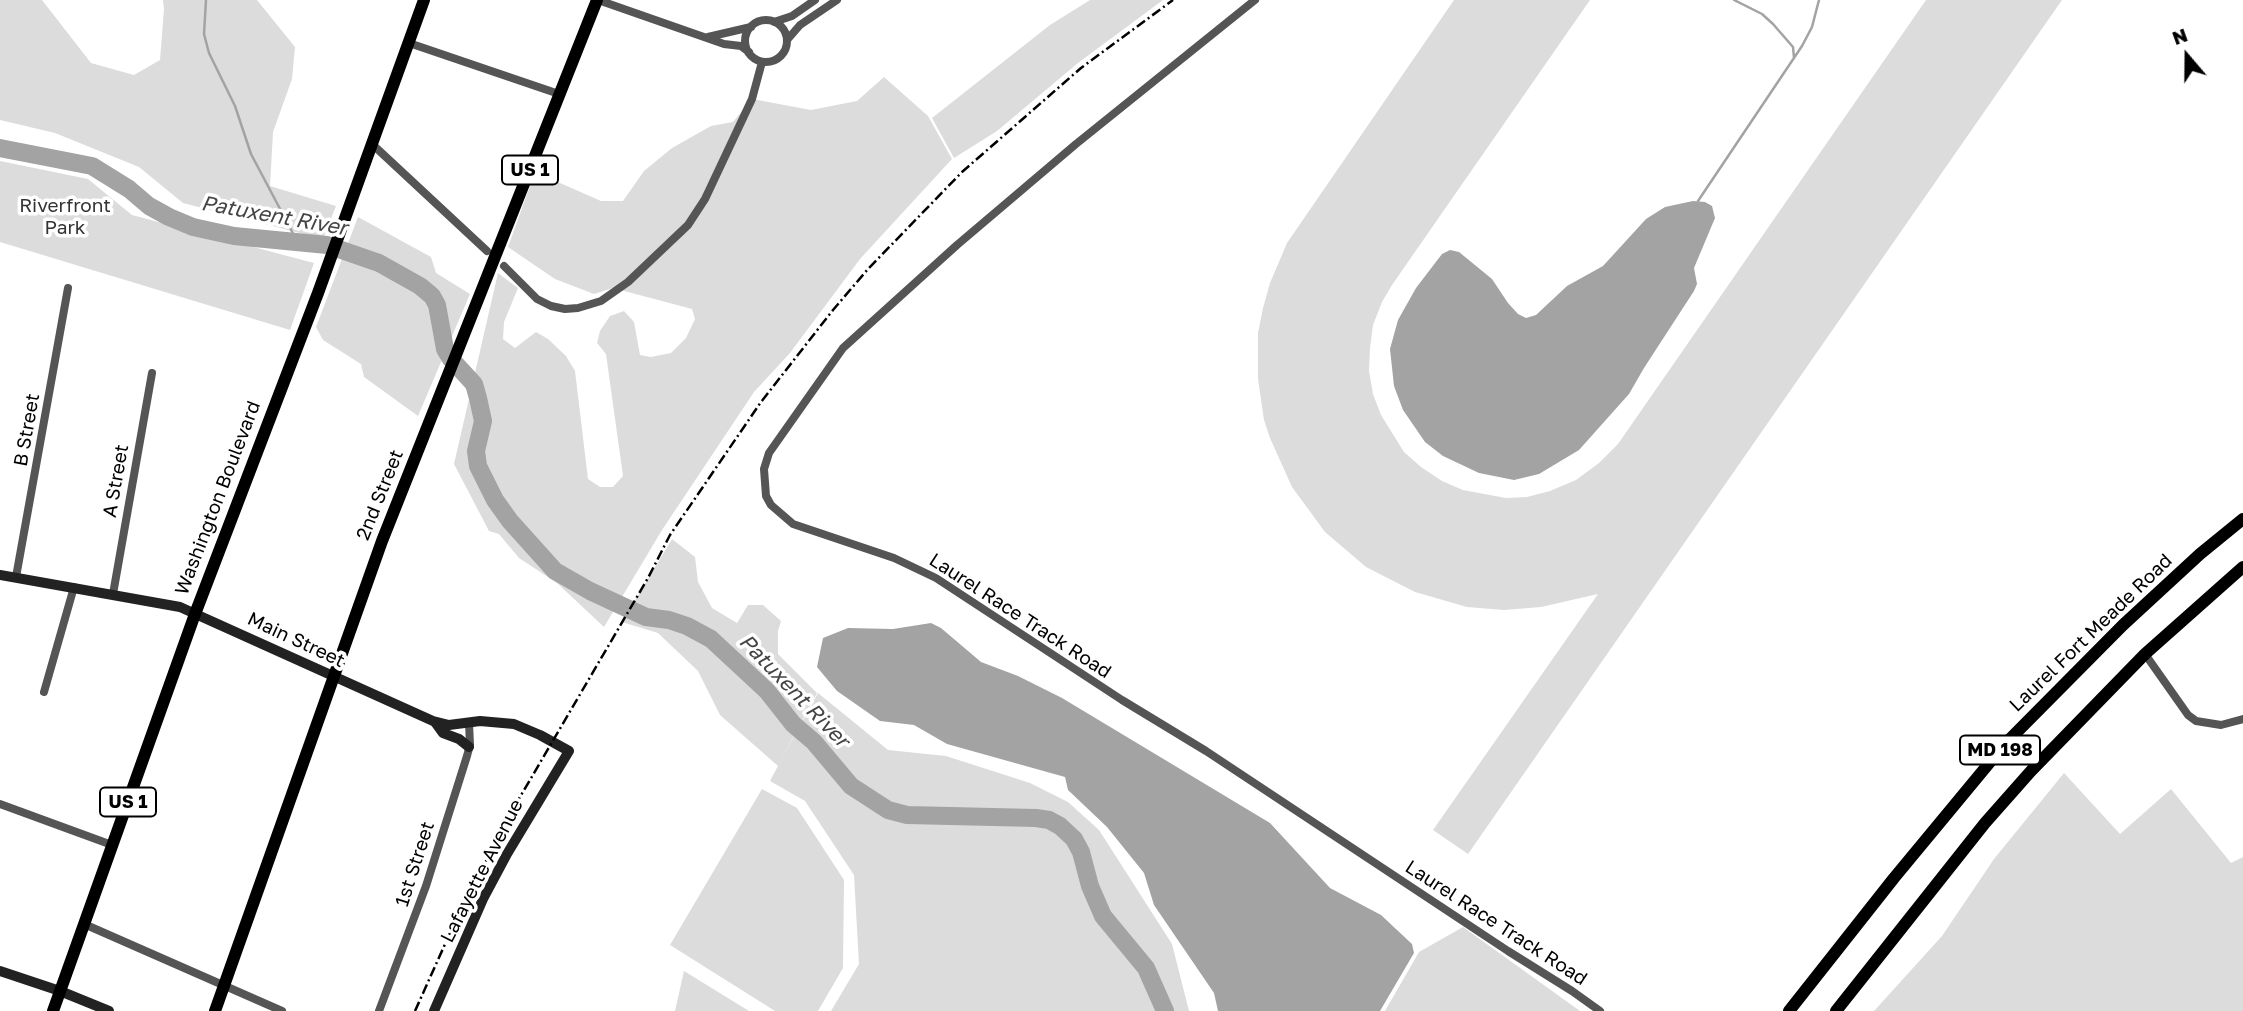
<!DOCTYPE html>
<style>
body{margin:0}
#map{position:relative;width:2243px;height:1011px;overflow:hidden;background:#fff;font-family:"Golos Text",sans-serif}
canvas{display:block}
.north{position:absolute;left:2152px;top:21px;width:70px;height:70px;-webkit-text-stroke:5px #fff;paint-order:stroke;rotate:340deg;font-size:19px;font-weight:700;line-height:28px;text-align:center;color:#000}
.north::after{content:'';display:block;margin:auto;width:24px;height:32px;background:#000;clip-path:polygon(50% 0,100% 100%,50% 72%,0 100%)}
</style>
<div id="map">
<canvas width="2243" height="1011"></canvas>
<div class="north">N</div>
</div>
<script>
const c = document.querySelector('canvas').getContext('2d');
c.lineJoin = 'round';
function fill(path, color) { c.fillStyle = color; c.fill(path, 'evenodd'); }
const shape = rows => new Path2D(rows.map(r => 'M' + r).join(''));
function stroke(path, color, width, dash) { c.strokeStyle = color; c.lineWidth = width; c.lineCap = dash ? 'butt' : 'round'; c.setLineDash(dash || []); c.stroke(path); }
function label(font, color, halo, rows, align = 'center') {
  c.font = font + ' "Golos Text",sans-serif'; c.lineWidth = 7; c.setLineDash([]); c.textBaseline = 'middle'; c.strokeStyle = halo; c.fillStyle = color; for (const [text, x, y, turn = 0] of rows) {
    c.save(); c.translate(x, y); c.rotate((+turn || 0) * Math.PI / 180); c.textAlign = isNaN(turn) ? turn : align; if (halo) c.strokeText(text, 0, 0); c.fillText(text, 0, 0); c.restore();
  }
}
const green = shape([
 [0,0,42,0,91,63,134,75,160,60,164,9,163,0,257,0,295,47,292,79,273,132,270,186,336,206,323,239,183,203,139,167,55,133,0,120],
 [1090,0,1163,0,1078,63,997,131,954,158,932,118,1050,25],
 [1454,0,1590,0,1392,285,1382,302,1373,325,1370,348,1369,371,1373,394,1381,415,1404,452,1421,467,1442,481,1463,490,1506,498,1527,497,1550,491,1576,480,1599,463,1618,444,1926,0,2062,0,1468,854,1433,830,1598,594,1541,607,1504,610,1467,607,1415,592,1366,567,1325,532,1292,487,1270,438,1264,420,1258,379,1258,333,1263,308,1270,283,1287,243],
 [884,77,928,116,952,159,860,259,790,353,754,392,662,530,604,627,557,583,519,558,499,534,489,531,454,464,498,273,518,288,504,322,503,339,515,348,536,332,548,339,566,356,575,371,588,479,600,487,613,487,623,476,606,354,597,343,600,331,610,316,624,311,634,322,640,355,651,357,671,353,686,338,695,319,692,309,613,288,594,294,555,279,508,247,535,172,601,201,623,201,644,171,672,148,711,126,733,122,752,99,811,110,857,101],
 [0,161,88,179,132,215,314,263,290,330,0,242],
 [358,217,431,257,436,273,470,294,418,416,364,377,361,364,323,340,316,327],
 [672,539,695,557,698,582,712,608,737,623,748,605,763,605,781,621,778,631,778,654,817,693,778,765,818,693,888,750,946,756,1030,783,1068,802,1099,830,1172,944,1189,1011,831,1011,859,964,854,875,805,801,770,781,778,766,720,715,698,671,658,633,622,622],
 [2064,773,2120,834,2171,789,2231,863,2243,857,2243,1011,1874,1011,1942,936,1994,859],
 [762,789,797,808,844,880,843,968,818,1011,775,1011,670,945],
 [1463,927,1580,1011,1385,1011,1419,952],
 [684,971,749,1011,675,1011]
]);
const water = shape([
 [1693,201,1705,202,1712,206,1715,218,1694,268,1697,284,1694,291,1644,368,1629,394,1579,450,1539,474,1514,480,1479,473,1443,456,1425,442,1403,410,1394,386,1390,349,1398,320,1416,288,1442,254,1450,250,1459,252,1492,279,1508,303,1518,314,1526,318,1536,315,1567,286,1603,266,1646,219,1665,207],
 [931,623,941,628,981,662,1018,676,1062,698,1270,823,1330,888,1381,915,1412,944,1414,953,1380,1011,1218,1011,1214,993,1154,905,1144,873,1107,827,1068,790,1065,777,947,744,914,725,880,721,837,691,817,667,823,638,848,628,893,629]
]);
const stream = shape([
 [206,0,204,34,209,53,235,106,251,154,297,241],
 [1734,0,1762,14,1773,24,1793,47,1794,58],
 [1698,201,1802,46,1812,27,1819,0]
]);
const river = shape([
 [0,148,92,166,129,189,149,206,169,217,193,227,234,236,327,245,379,263,420,286,432,296,437,305,445,349,451,359,474,384,478,398,483,421,476,451,478,466,495,500,510,521,555,571,590,591,646,617,669,620,687,626,711,639,767,691,793,724,814,742,851,786,888,810,907,815,1036,818,1049,820,1060,826,1074,839,1081,852,1090,886,1103,916,1146,968,1165,1011]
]);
const street = shape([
 [598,0,724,44,741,46,749,52],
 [1255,0,1076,144,957,245,843,348,769,453,764,469,766,496,771,505,793,524,894,558,936,578,1122,700,1206,751,1508,951,1572,991,1600,1011],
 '745 41a21 21 0 1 1 42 0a21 21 0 1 1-42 0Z',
 [774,22,792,16,815,0],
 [708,37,751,27],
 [787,40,800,25,837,0],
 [409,43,559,94],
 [372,144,487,251],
 [504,266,537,299,551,306,565,309,578,308,601,301,628,282,688,225,705,199,752,99,762,62],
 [16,577,68,288],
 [113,594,152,373],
 [2145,654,2188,715,2196,721,2221,725,2243,719],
 [44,692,74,587],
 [0,804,112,845],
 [84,924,282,1011],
 [379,1011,426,886,467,756,470,745,469,723]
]);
const secondary = shape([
 [0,575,180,607,433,721,449,725,480,721,514,724,540,735,569,751,507,854,483,899,434,1011],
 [435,722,443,733,459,739,469,747],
 [0,971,60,991,109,1011]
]);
const primary = shape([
 [53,1011,195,614,318,293,424,0],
 [215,1011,382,541,597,0],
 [1789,1011,1894,878,2005,744,2123,625,2200,554,2243,519],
 [1836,1011,1985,823,2031,771,2145,654,2243,567]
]);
const rail = shape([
 [415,1011,459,913,513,809,648,578,670,535,761,402,833,310,868,269,962,172,1081,68,1173,0]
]);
const shields = [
 [530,170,56],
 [2000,750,80],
 [128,802,56]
];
const shieldNames = [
 ["US 1",530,170],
 ["MD 198",2000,750],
 ["US 1",128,802]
];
const parkNames = [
 ["Riverfront",65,206],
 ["Park",65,228]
];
const streetNames = [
 ["B Street",27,430,-80],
 ["A Street",116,481,-80],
 ["2nd Street",380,495,-68],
 ["Washington Boulevard",218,498,-69],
 ["Laurel Race Track Road",1020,616,33],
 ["Laurel Fort Meade Road",2091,633,-44],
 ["Main Street",296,640,25],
 ["1st Street",415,864,-72],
 ["Lafayette Avenue",482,871,-63],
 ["Laurel Race Track Road",1496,923,33]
];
const waterNames = [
 ["Patuxent River",274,216,10],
 ["Patuxent River",794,691,46]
];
fill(green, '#dcdcdc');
fill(water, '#a3a3a3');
stroke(stream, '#a3a3a3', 2.5);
stroke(river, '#a3a3a3', 18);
stroke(street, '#555', 8);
stroke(secondary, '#222', 10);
stroke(primary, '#000', 12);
stroke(rail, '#000', 2.5, [10, 3.5, 2, 3.5]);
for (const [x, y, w] of shields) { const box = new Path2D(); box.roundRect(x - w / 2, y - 14.5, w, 29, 5); c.fillStyle = '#fff'; c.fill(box); stroke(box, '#000', 2); }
label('bold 18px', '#000', null, shieldNames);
label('19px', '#333', '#fff', parkNames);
label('19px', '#000', '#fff', streetNames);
label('italic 21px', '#444', '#fff', waterNames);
</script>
